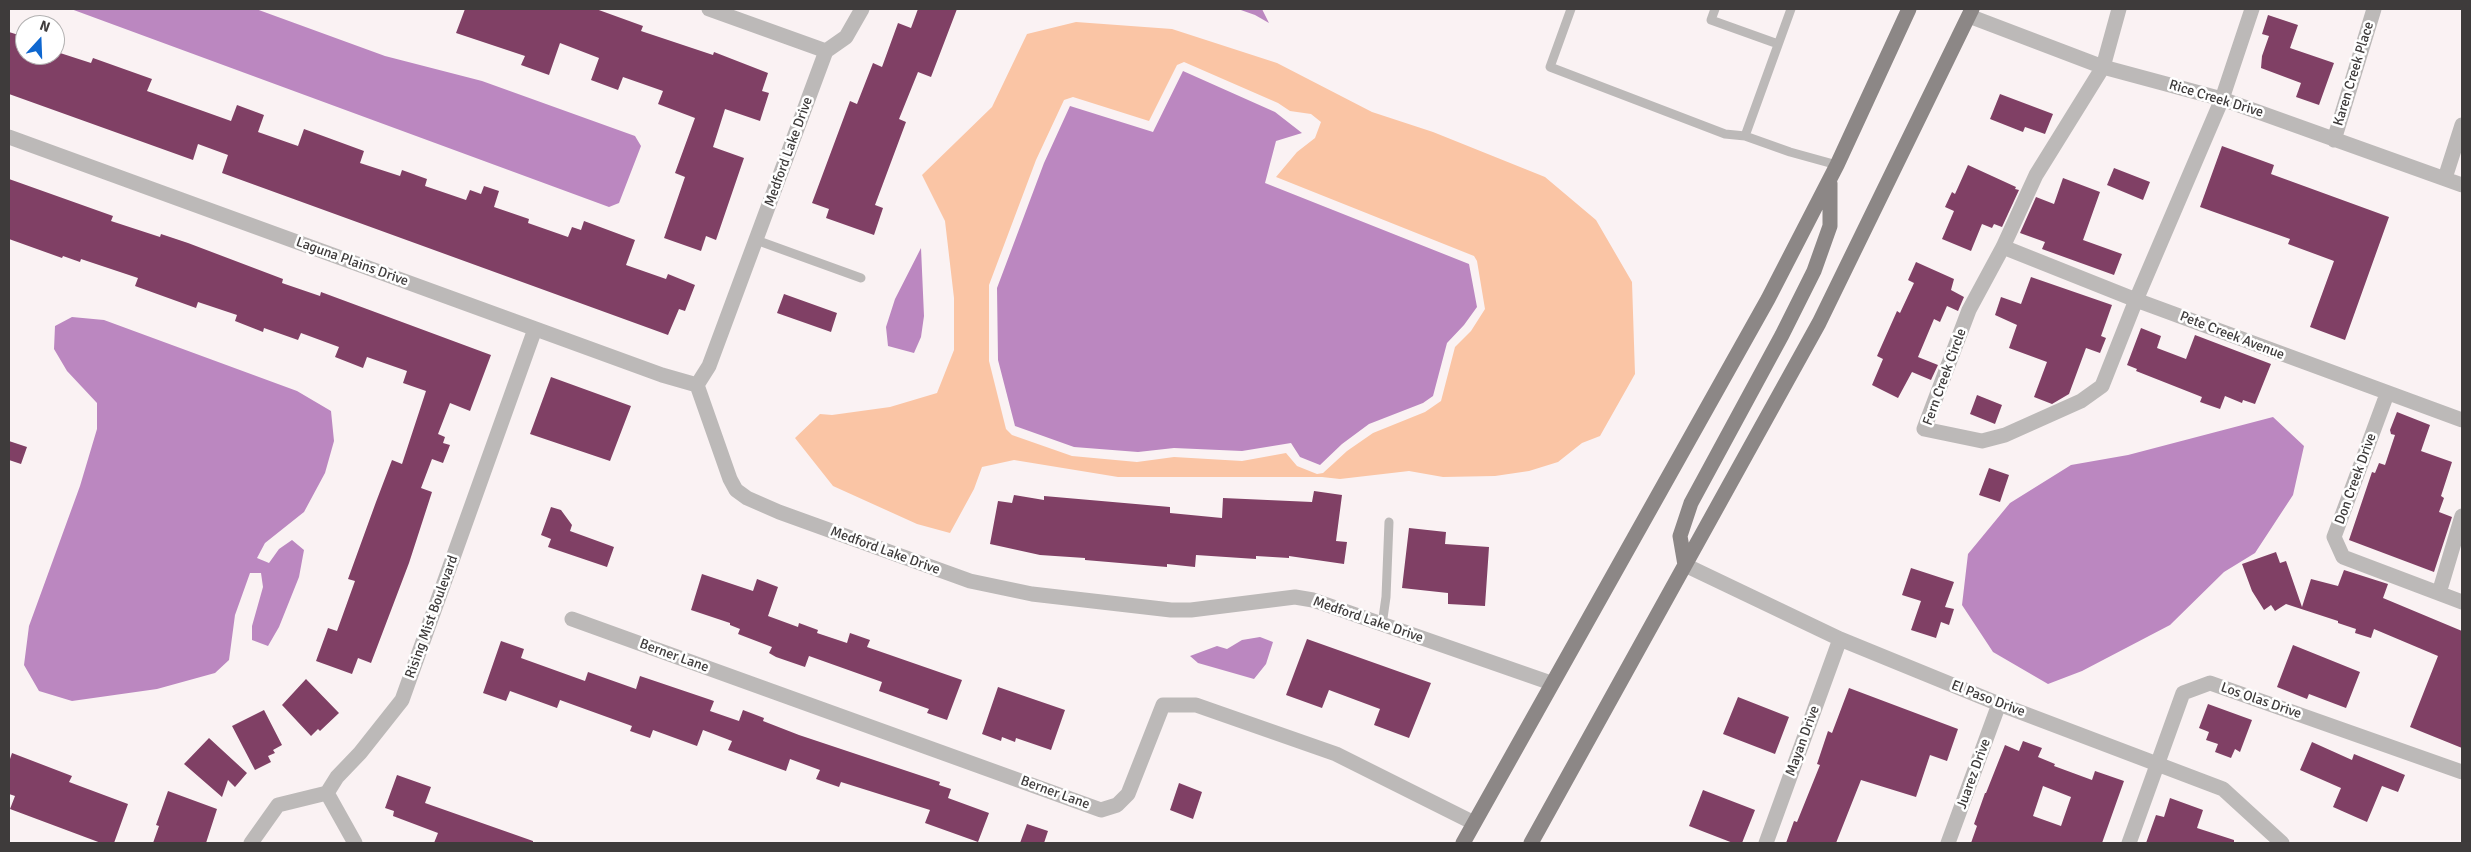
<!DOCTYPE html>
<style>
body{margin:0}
#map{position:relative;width:2471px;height:852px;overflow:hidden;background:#faf2f3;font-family:Signika,sans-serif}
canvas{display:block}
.frame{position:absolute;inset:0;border:10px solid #3e3b3b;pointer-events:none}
.north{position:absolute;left:15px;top:15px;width:50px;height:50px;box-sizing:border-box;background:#fff;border:1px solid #b2b1b1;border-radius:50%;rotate:20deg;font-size:14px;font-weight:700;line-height:20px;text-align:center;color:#3e3b3b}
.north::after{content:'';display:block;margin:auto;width:18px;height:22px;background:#0e67d0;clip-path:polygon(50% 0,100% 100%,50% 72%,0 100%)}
</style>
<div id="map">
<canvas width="2471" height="852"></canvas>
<div class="frame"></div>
<div class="north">N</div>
</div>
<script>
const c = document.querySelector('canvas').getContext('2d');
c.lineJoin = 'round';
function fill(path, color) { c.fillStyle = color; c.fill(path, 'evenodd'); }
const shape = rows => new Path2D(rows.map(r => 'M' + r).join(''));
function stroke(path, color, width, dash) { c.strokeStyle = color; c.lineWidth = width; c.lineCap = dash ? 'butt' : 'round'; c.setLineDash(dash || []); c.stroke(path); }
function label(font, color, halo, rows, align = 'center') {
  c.font = font + ' Signika,sans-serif'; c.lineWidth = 5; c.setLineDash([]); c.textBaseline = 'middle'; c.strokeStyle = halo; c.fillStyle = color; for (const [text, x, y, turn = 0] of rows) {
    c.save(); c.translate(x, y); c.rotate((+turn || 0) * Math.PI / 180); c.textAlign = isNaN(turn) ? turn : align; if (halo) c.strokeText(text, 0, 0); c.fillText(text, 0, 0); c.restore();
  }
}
const green = shape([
 [1076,22,1172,29,1277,63,1372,112,1433,132,1545,177,1596,220,1632,282,1635,374,1600,436,1582,443,1558,462,1529,471,1495,476,1443,477,1409,471,1340,479,1322,477,1118,477,1014,460,982,467,974,489,950,533,917,524,833,486,795,438,820,414,832,415,890,407,937,393,954,350,954,298,945,221,922,175,992,107,1027,34],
 [1184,62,1278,103,1290,111,1311,114,1321,122,1315,138,1297,152,1276,177,1474,256,1477,261,1485,309,1471,331,1455,347,1441,401,1425,412,1373,433,1347,451,1323,473,1317,474,1297,466,1286,453,1242,461,1174,457,1137,462,1072,456,1012,435,1006,429,989,361,989,285,1036,160,1064,100,1073,97,1149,121,1177,65]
]);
const water = shape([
 [71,9,256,9,385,56,482,81,635,136,641,146,619,203,609,207],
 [1238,9,1262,9,1269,23,1255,15],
 [1183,71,1275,112,1302,133,1276,141,1265,183,1469,264,1477,307,1464,325,1447,343,1433,396,1423,403,1369,424,1342,444,1320,465,1300,457,1291,443,1242,451,1174,448,1138,452,1074,447,1015,426,998,360,997,288,1044,163,1070,106,1153,132],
 [921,248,924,316,921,337,914,353,888,346,886,327,895,299],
 [72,317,104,320,297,391,331,411,334,441,325,473,304,512,265,543,257,558,269,563,279,549,292,540,304,550,299,577,279,627,268,646,252,640,252,626,263,587,261,573,250,573,235,615,229,660,215,673,157,689,72,701,39,691,24,665,29,626,80,486,97,429,97,403,67,371,54,349,55,326],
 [2273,417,2304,446,2293,495,2255,553,2224,572,2170,625,2082,671,2048,684,1993,652,1962,605,1968,554,2010,503,2071,465,2128,455],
 [1260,637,1273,642,1266,664,1254,679,1198,663,1190,656,1217,646,1227,649,1242,640]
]);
const building = shape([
 [465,9,596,9,643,26,641,31,713,55,714,52,768,73,762,91,769,93,760,121,725,109,713,147,744,158,716,240,706,236,701,251,664,238,685,177,675,173,695,118,658,104,663,91,623,77,618,90,591,80,599,58,560,43,549,75,521,65,525,56,456,33],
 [918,9,957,9,931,77,918,72,899,119,906,122,875,205,883,208,874,235,826,218,829,209,812,203,850,101,857,104,873,63,882,67,898,23,911,28],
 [2268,15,2298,25,2290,48,2334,63,2319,105,2296,97,2301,83,2261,68,2262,56,2269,36,2262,34],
 [9,32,25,37,25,55,56,55,57,52,91,63,93,58,152,79,147,91,231,121,237,105,264,115,258,132,298,146,304,129,364,151,360,163,400,176,402,170,427,179,425,186,466,200,470,190,481,194,484,186,499,191,494,207,529,219,528,223,568,237,572,227,581,230,584,221,635,240,626,265,666,279,668,274,695,285,685,311,679,309,668,335,222,173,228,155,198,144,193,160,9,94],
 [2000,94,2053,114,2045,134,2025,127,2023,132,1990,119],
 [2222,146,2274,165,2271,174,2389,217,2345,340,2310,327,2334,261,2288,244,2290,239,2200,207],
 [1968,165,2016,187,2015,189,2019,190,2002,227,1994,224,1992,228,1982,224,1971,251,1942,239,1954,211,1945,207,1952,192,1955,194],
 [2114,168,2150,182,2143,200,2107,185],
 [2063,178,2100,192,2083,240,2122,254,2114,275,2042,249,2045,242,2020,233,2036,197,2054,204],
 [9,179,113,216,111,221,160,237,161,234,188,243,283,279,282,283,320,296,321,292,491,355,470,411,450,403,438,434,445,437,443,443,450,445,443,463,432,459,421,488,432,492,409,563,371,663,358,658,352,674,316,661,328,628,337,631,355,581,348,579,376,502,392,460,402,464,426,391,403,383,407,371,367,357,363,368,335,357,339,347,301,333,298,340,264,328,263,332,235,321,237,315,198,302,196,308,135,286,138,278,81,259,80,262,63,256,62,258,9,239],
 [1916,262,1954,279,1951,290,1964,297,1958,311,1947,306,1940,322,1934,319,1918,357,1938,365,1931,380,1912,372,1898,398,1872,385,1883,359,1877,356,1897,311,1900,313,1914,283,1908,280],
 [2031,277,2112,305,2101,336,2106,338,2100,353,2086,348,2069,394,2052,404,2034,397,2047,362,2009,348,2017,325,1995,315,2001,297,2021,304],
 [784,294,837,313,831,332,777,313],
 [2141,328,2161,336,2157,348,2186,359,2195,335,2271,364,2255,404,2243,400,2242,403,2225,396,2220,409,2200,402,2202,397,2136,371,2137,369,2127,365],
 [551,377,631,406,610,461,530,434],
 [1977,395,2002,405,1995,424,1970,414],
 [2397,412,2430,425,2421,451,2452,462,2441,496,2444,498,2439,512,2452,517,2434,572,2349,540,2372,472,2375,473,2379,463,2385,465,2395,435,2391,434,2390,430],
 [9,441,27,447,21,464,9,460],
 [1989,468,2009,475,2000,502,1979,495],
 [1314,491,1342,495,1336,541,1347,542,1344,564,1289,556,1289,558,1256,556,1256,559,1196,555,1195,567,1167,564,1167,567,1085,560,1085,558,1040,555,990,544,998,501,1012,503,1014,495,1044,500,1044,496,1170,507,1170,513,1222,518,1223,498,1312,502],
 [551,507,561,510,572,525,570,531,614,547,607,567,548,547,551,539,541,535],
 [1409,528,1446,532,1445,544,1489,547,1485,606,1448,604,1448,593,1402,588],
 [2276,552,2280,563,2286,561,2302,607,2311,579,2338,586,2344,570,2388,584,2383,598,2462,631,2462,748,2410,727,2438,656,2374,629,2371,638,2355,633,2356,629,2338,623,2338,621,2286,604,2275,611,2271,605,2264,610,2252,591,2242,564],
 [1911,568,1954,582,1945,607,1954,609,1949,625,1941,622,1936,638,1911,630,1921,601,1902,595],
 [702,574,753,591,757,579,778,587,768,616,798,627,799,623,818,630,817,633,847,643,850,633,870,640,867,647,962,680,947,720,927,713,929,709,879,691,882,682,809,656,805,667,776,657,769,653,772,647,738,634,740,629,730,625,730,623,691,610],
 [1307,639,1431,683,1409,738,1374,725,1380,709,1329,690,1322,708,1286,695],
 [501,641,524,649,521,658,585,681,588,672,636,689,640,676,714,701,710,711,739,721,743,710,764,718,763,721,799,735,940,782,939,785,951,789,948,798,989,813,978,842,925,823,930,810,841,782,839,787,816,779,820,770,790,759,786,771,728,750,732,741,703,730,697,746,653,730,650,738,630,731,632,726,560,700,557,708,510,691,506,701,483,693],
 [2293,645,2360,672,2346,708,2309,694,2307,699,2277,687],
 [306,679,339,713,320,731,318,729,311,736,282,705],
 [998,687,1065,710,1051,750,1016,738,1015,742,1002,737,1001,741,982,734],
 [1849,688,1958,729,1947,761,1930,755,1916,797,1861,780,1836,843,1786,843,1794,821,1797,822,1820,765,1817,764,1828,731,1832,733],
 [1738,697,1789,717,1775,754,1723,734],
 [2208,704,2252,720,2240,752,2235,749,2231,758,2215,752,2218,744,2206,740,2209,732,2199,728],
 [264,710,282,745,273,750,275,753,268,756,271,762,255,770,232,726],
 [209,738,247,773,235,787,228,780,222,797,184,764],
 [2023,741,2042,748,2038,757,2055,764,2054,766,2092,780,2095,771,2124,781,2102,843,1971,843,1977,826,1974,824,1985,793,1986,793,2005,745,2019,751],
 [2043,786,2071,797,2061,826,2033,816],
 [2312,742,2352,760,2354,754,2405,775,2398,792,2382,786,2367,822,2333,807,2341,788,2300,770],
 [12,753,72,776,69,782,128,804,114,843,101,843,10,809,15,796,9,794,9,762],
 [397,775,431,787,425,803,533,841,533,843,434,843,438,833,393,816,394,811,385,808],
 [1179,783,1202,792,1193,819,1170,810],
 [1703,790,1755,810,1742,843,1733,843,1689,826],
 [168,791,217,809,206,843,153,843,159,826,156,825],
 [2170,798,2203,810,2197,828,2234,840,2234,843,2146,843,2156,815,2164,817],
 [1027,824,1048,831,1044,843,1020,843]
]);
const service = shape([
 [1571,9,1550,67,1725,134,1745,136],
 [1715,9,1711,20,1778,44],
 [1791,9,1745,136,1790,152,1837,165],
 [756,240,861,278],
 [1382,625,1386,597,1389,522]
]);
const minor = shape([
 [709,9,826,51],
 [2119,9,2103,67,2036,175,2003,247,1969,310,1924,429,1982,441,2005,435,2081,401,2102,386,2136,300,2222,99,2252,9],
 [1969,16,2103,67,2222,99,2462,185],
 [9,137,662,375,697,385],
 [2334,140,2374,9],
 [2445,178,2462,125],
 [2003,247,2136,300,2462,420],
 [697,385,730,479,736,490,747,498,779,512,970,581,1032,594,1171,610,1191,610,1295,597,1313,600,1551,683],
 [697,385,709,366,826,51,846,37,862,9],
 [2387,394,2334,537,2343,557,2462,602],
 [1685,565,1840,639,1999,704,2223,789,2282,843],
 [2439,593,2462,516],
 [572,619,1101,810,1117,805,1128,794,1163,705,1196,705,1336,754,1474,823],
 [327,793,355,843],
 [251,843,278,805,327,793,337,777,360,753,402,700,535,329],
 [1766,843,1840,639],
 [1948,843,1999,704],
 [2129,843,2183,693,2210,683,2462,772]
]);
const primary = shape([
 [1685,565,1680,536,1691,503,1782,335,1814,271,1830,226,1830,183],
 [1463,843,1768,299,1837,165,1909,9],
 [1531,843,1819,323,1972,9]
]);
const streetNames = [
 ["Karen Creek Place",2354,74,-73],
 ["Rice Creek Drive",2216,99,17],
 ["Medford Lake Drive",789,152,-70],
 ["Laguna Plains Drive",352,262,20],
 ["Pete Creek Avenue",2232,336,21],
 ["Fern Creek Circle",1945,377,-70],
 ["Don Creek Drive",2356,479,-70],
 ["Medford Lake Drive",885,551,20],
 ["Rising Mist Boulevard",432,617,-70],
 ["Medford Lake Drive",1368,620,19],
 ["Berner Lane",674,656,20],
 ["El Paso Drive",1988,699,21],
 ["Los Olas Drive",2261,701,19],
 ["Mayan Drive",1803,741,-70],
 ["Juarez Drive",1974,774,-70],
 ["Berner Lane",1055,793,20]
];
fill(green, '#fac5a5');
fill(water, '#bb87c0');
fill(building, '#804065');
stroke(service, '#bcb9b8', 9);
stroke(minor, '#bcb9b8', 15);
stroke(primary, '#8c8786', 15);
label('14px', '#3e3b3b', '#fff', streetNames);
</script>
